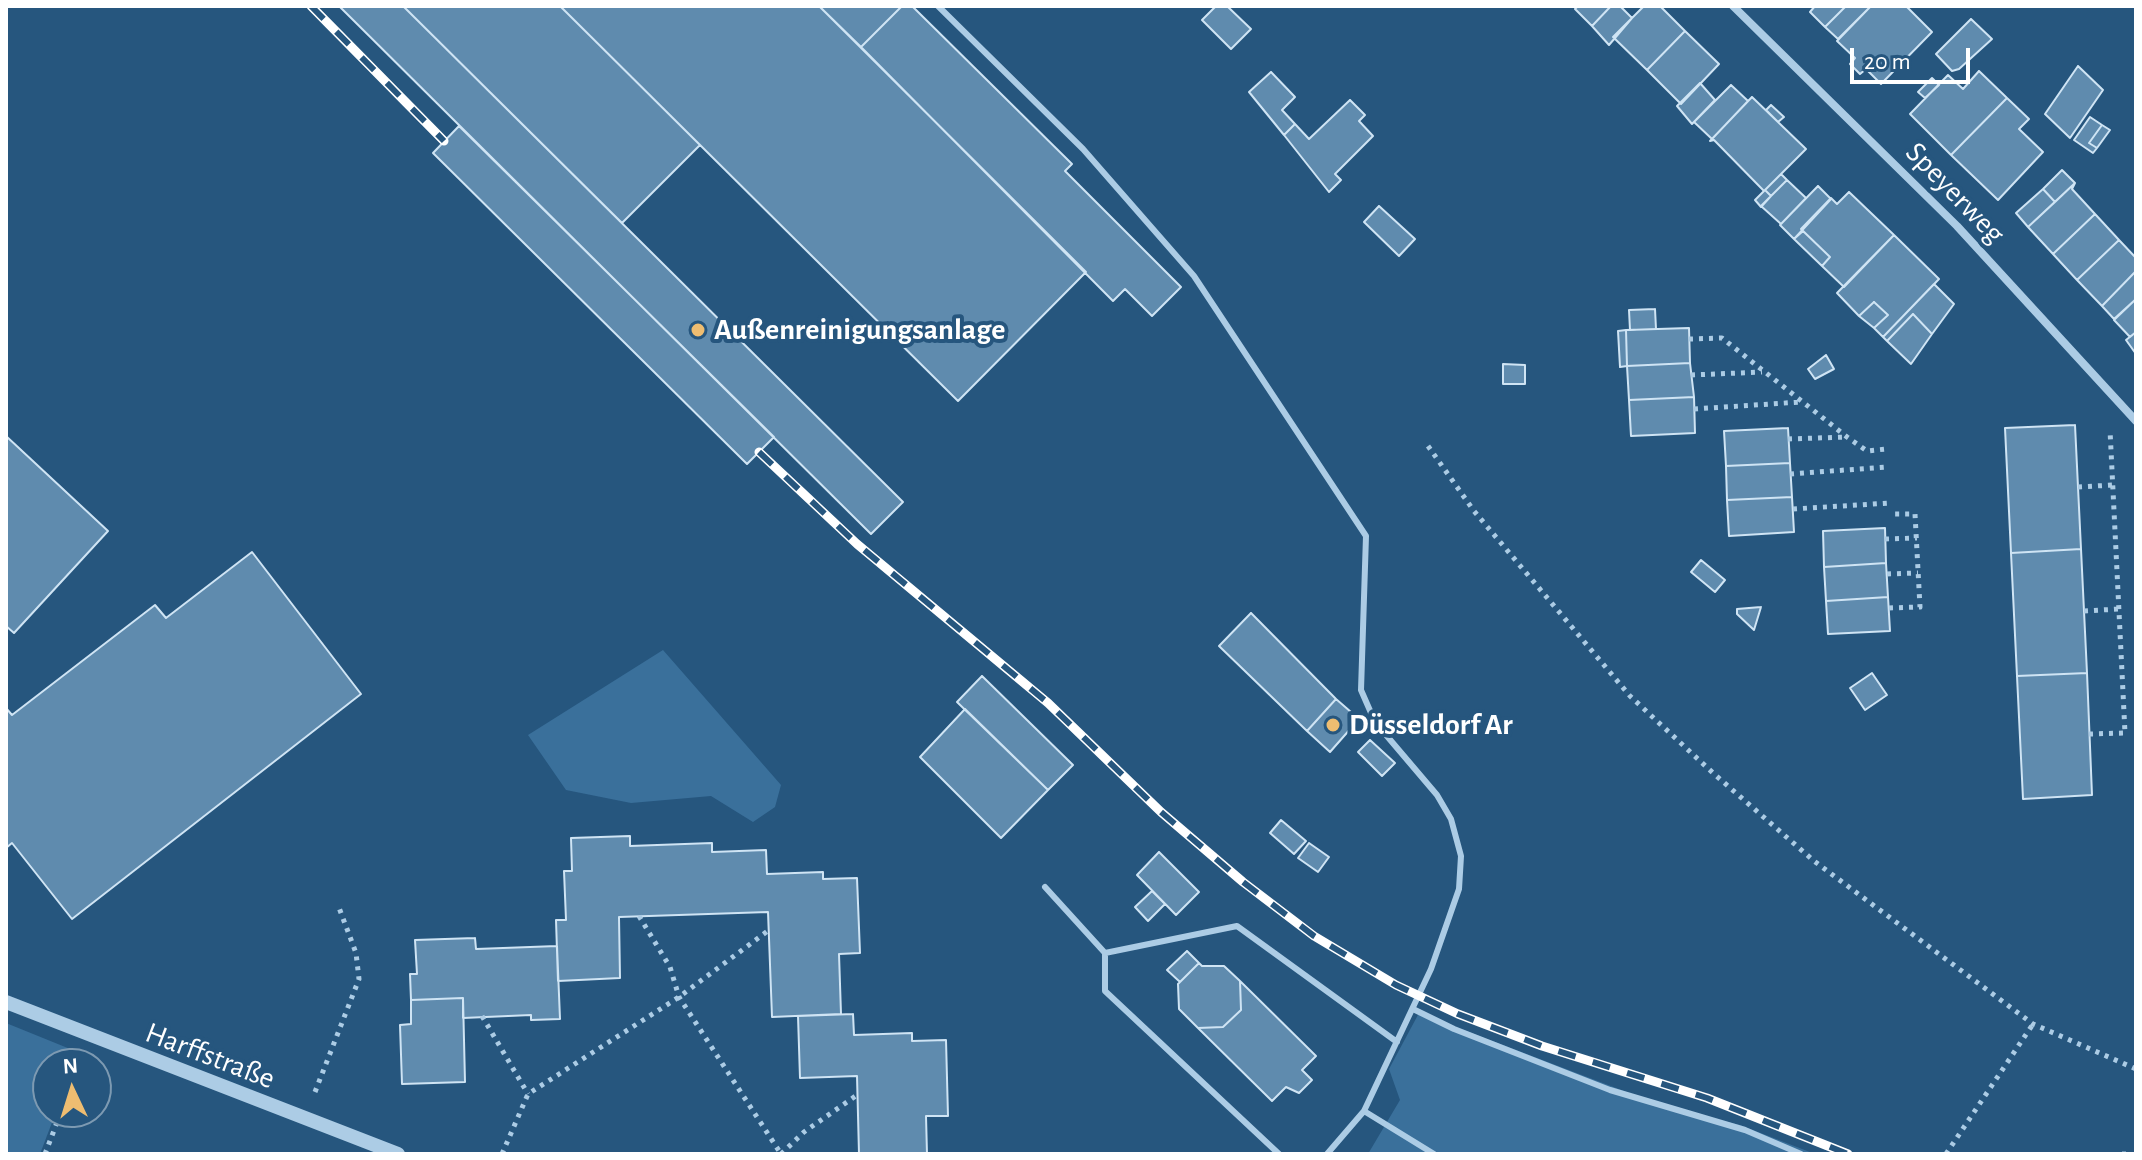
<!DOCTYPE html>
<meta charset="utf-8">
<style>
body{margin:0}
#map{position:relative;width:2142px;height:1160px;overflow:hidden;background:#26567e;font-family:"Alegreya Sans",sans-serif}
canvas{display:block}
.frame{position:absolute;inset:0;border:8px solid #fff;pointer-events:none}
.north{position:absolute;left:32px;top:1048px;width:80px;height:80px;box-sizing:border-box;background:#26567e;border:2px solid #7d9ab2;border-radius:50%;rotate:356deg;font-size:22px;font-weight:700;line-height:32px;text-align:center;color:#fff}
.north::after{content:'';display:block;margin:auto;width:28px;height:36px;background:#eebd71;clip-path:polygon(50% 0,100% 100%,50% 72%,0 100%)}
.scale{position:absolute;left:1850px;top:48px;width:120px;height:36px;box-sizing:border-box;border:4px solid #fff;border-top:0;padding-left:10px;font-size:24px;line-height:28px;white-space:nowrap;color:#fff;-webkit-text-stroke:6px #26567e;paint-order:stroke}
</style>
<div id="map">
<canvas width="2142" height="1160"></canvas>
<div class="frame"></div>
<div class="north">N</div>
<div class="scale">20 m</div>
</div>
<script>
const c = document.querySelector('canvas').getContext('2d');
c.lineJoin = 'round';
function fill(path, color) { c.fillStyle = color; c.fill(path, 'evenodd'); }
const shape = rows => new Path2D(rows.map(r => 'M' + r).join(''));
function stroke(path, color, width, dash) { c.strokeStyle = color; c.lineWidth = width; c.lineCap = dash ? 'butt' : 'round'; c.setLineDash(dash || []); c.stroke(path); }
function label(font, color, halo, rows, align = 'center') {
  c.font = font + ' "Alegreya Sans",sans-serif'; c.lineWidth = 8; c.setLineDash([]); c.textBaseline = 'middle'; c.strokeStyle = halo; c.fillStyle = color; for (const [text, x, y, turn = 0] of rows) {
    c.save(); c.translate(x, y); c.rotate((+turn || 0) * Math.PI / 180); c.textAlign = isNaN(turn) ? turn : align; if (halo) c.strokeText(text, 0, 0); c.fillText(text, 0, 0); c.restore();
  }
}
const green = shape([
 [663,650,781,785,775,807,753,822,711,796,631,803,566,790,528,735],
 [1419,1013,1666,1107,1740,1125,1815,1154,1368,1154,1400,1100,1389,1069],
 [6,1023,80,1053,75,1064,48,1064,48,1112,56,1112,40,1154,6,1154]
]);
const building = shape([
 [339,6,403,6,903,502,871,534,339,6],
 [403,6,560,6,700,145,622,223,403,6],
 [560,6,819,6,1086,272,958,401,560,6],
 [819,6,902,6,861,47,819,6],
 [902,6,912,6,1072,164,1065,171,1181,287,1152,316,1125,289,1113,301,861,47,902,6],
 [1216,6,1227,6,1251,29,1231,49,1202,20,1216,6],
 [1578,6,1611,6,1592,26,1575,9,1578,6],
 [1611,6,1620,6,1632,18,1609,45,1592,26,1611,6],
 [1644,6,1660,6,1685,31,1647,70,1613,37,1644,6],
 [1815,6,1846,6,1825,27,1810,12,1815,6],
 [1846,6,1871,6,1838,39,1825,27,1846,6],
 [1871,6,1906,6,1932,32,1881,84,1866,69,1860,74,1850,64,1855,58,1837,41,1871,6],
 [1971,19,1992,39,1959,69,1952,71,1936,54,1971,19],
 [1685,31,1719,64,1681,104,1647,70,1685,31],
 [2078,66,2103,90,2070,138,2045,114,2078,66],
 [1979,71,2007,98,1951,155,1910,114,1948,75,1963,89,1979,71],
 [1271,72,1295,97,1282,110,1295,124,1284,135,1249,92,1271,72],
 [1932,78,1939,85,1925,98,1918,92,1932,78],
 [1700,83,1715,100,1692,124,1677,106,1700,83],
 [1731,85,1748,101,1712,139,1694,122,1731,85],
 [1752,97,1806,149,1764,191,1714,140,1710,141,1752,97],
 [2007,98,2029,119,2019,129,2043,152,1998,200,1951,155,2007,98],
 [1350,100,1365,115,1359,121,1373,136,1335,174,1341,180,1329,192,1284,135,1295,124,1309,139,1350,100],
 [1771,105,1784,117,1778,122,1766,110,1771,105],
 [2090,117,2102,125,2089,143,2097,148,2093,153,2074,140,2090,117],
 [2102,125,2110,130,2097,148,2089,143,2102,125],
 [459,126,774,437,747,464,433,153,459,126],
 [2062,170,2075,183,2055,202,2043,189,2062,170],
 [1781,174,1787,180,1771,196,1765,190,1781,174],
 [1787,180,1806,198,1781,224,1761,206,1787,180],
 [2075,183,2072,189,2095,214,2053,254,2028,227,2075,183],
 [1818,186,1831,199,1794,239,1780,225,1818,186],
 [2043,189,2055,202,2028,227,2016,213,2043,189],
 [1765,190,1771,196,1761,207,1755,200,1765,190],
 [1849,192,1894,235,1844,287,1822,266,1830,257,1801,229,1831,198,1837,204,1849,192],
 [1379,206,1415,239,1399,256,1364,222,1379,206],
 [2095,214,2119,240,2077,280,2053,254,2095,214],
 [1803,231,1830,257,1822,266,1794,239,1803,231],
 [1894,235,1939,279,1883,337,1874,328,1888,315,1874,302,1859,316,1837,293,1894,235],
 [2119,240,2136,258,2136,271,2102,306,2077,280,2119,240],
 [2136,271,2136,299,2114,319,2102,306,2136,271],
 [1934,284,1954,304,1932,334,1913,314,1887,341,1883,337,1934,284],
 [2136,299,2136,332,2130,337,2114,320,2136,299],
 [1874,302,1888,315,1874,328,1859,316,1874,302],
 [1655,309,1656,329,1630,330,1629,310,1655,309],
 [1913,314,1932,334,1911,364,1887,341,1913,314],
 [1689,328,1690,363,1627,366,1626,330,1689,328],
 [1626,330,1627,366,1620,367,1618,331,1626,330],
 [2136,332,2136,354,2126,340,2136,332],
 [1826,355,1834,369,1815,379,1808,369,1826,355],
 [1690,363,1694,397,1629,400,1627,366,1690,363],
 [1503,364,1525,365,1525,384,1503,384,1503,364],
 [1694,397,1695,433,1631,436,1629,400,1694,397],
 [2075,425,2081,549,2011,553,2005,428,2075,425],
 [1788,428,1790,463,1726,466,1724,431,1788,428],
 [6,436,108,531,14,633,6,626,6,436],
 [1790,463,1792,497,1727,500,1726,466,1790,463],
 [1792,497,1794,532,1729,536,1727,500,1792,497],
 [1885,528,1886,563,1824,567,1823,531,1885,528],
 [2081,549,2087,673,2017,676,2011,553,2081,549],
 [252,552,361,694,72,919,12,843,6,848,6,708,12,715,155,605,166,618,252,552],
 [1701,560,1725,580,1715,592,1691,572,1701,560],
 [1886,563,1888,597,1826,601,1824,567,1886,563],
 [1888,597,1890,631,1828,634,1826,601,1888,597],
 [1761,607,1754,630,1737,614,1737,609,1761,607],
 [1251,613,1336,699,1307,731,1219,646,1251,613],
 [1872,673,1887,695,1865,710,1850,688,1872,673],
 [2087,673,2092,795,2023,799,2017,676,2087,673],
 [982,676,1073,765,1048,790,957,702,982,676],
 [1336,699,1359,719,1330,752,1307,731,1336,699],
 [965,709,1048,790,1001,838,920,757,965,709],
 [1370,740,1395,763,1382,776,1358,752,1370,740],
 [1281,820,1306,841,1294,854,1270,833,1281,820],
 [630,836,630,846,712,843,712,852,766,850,767,874,823,872,823,879,857,878,860,953,839,954,841,1014,772,1017,768,912,619,917,620,978,558,981,556,920,566,920,564,871,572,871,571,838,630,836],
 [1309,843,1329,857,1318,872,1298,858,1309,843],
 [1159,852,1199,892,1176,915,1137,875,1159,852],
 [1152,891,1165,904,1148,921,1135,907,1152,891],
 [475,938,476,949,557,946,560,1019,531,1020,531,1015,463,1018,463,998,411,1000,410,974,417,974,415,940,475,938],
 [1187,951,1199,963,1180,982,1167,970,1187,951],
 [1199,963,1202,966,1224,966,1240,981,1241,1010,1223,1027,1198,1028,1179,1009,1178,984,1199,963],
 [1240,981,1316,1056,1302,1070,1312,1080,1299,1093,1286,1087,1272,1101,1198,1028,1223,1027,1241,1010,1240,981],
 [463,998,465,1082,402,1084,400,1025,411,1024,411,1000,463,998],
 [853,1014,854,1035,912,1033,912,1041,946,1040,948,1116,926,1116,927,1154,859,1154,857,1076,800,1078,798,1016,853,1014]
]);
const path = shape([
 [1689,339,1722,338,1847,437,1867,451,1886,449],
 [1691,375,1762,372],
 [1694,409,1801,402],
 [1788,439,1847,437],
 [1428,446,1474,511,1630,696,1713,773,1814,861,2033,1024,2136,1069],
 [1790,474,1887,467],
 [2078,487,2113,485],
 [1793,509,1889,503],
 [1885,539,1917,538],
 [1887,574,1918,573],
 [1889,608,1920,607,1915,514,1890,514],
 [2084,611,2119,609],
 [2089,734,2125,733,2110,430],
 [639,916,670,967,679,997,781,1154],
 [482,1016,528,1094],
 [315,1092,359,979,356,953,338,905],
 [45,1154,61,1112],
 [502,1154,528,1094,679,997,769,930],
 [781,1154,804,1132,857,1095],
 [1946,1154,2033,1024],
 [2122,1154,2128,1154]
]);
const service = shape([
 [938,6,1083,149,1194,276,1366,536,1361,690,1375,722,1437,795,1451,819,1461,856,1459,889,1431,969,1364,1111,1327,1154],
 [1045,887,1105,953,1105,991,1279,1154],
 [1105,953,1237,926,1397,1042],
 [1413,1009,1454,1029,1610,1090,1745,1130,1801,1154],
 [1364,1111,1434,1154]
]);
const minor = shape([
 [1733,6,1957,226,2136,421]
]);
const tertiary = shape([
 [6,1002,398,1154]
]);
const rail = shape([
 [311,6,444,141],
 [759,452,857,544,1048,703,1161,812,1243,882,1314,936,1396,985,1458,1014,1542,1046,1707,1098,1848,1154]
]);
const markers = [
 [698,330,8,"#eebd71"],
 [1333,725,8,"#eebd71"]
];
const streetNames = [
 ["Speyerweg",1955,193,46],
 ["Harffstraße",210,1056,21]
];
const poiNames = [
 ["Außenreinigungsanlage",714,330],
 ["Düsseldorf Ar",1349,725]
];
fill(green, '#3a709b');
fill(building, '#5f8bae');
stroke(building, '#cfe4f4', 2);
stroke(path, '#accce5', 5, [4, 6]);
stroke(service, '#accce5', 6);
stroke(minor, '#accce5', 8);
stroke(tertiary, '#accce5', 14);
stroke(rail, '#fff', 9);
stroke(rail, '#26567e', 6, [18]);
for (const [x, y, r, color] of markers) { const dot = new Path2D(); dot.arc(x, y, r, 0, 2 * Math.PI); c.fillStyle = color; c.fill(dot); stroke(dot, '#26567e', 3); }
label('30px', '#fff', '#26567e', streetNames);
label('bold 30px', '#fff', '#26567e', poiNames, 'left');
</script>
